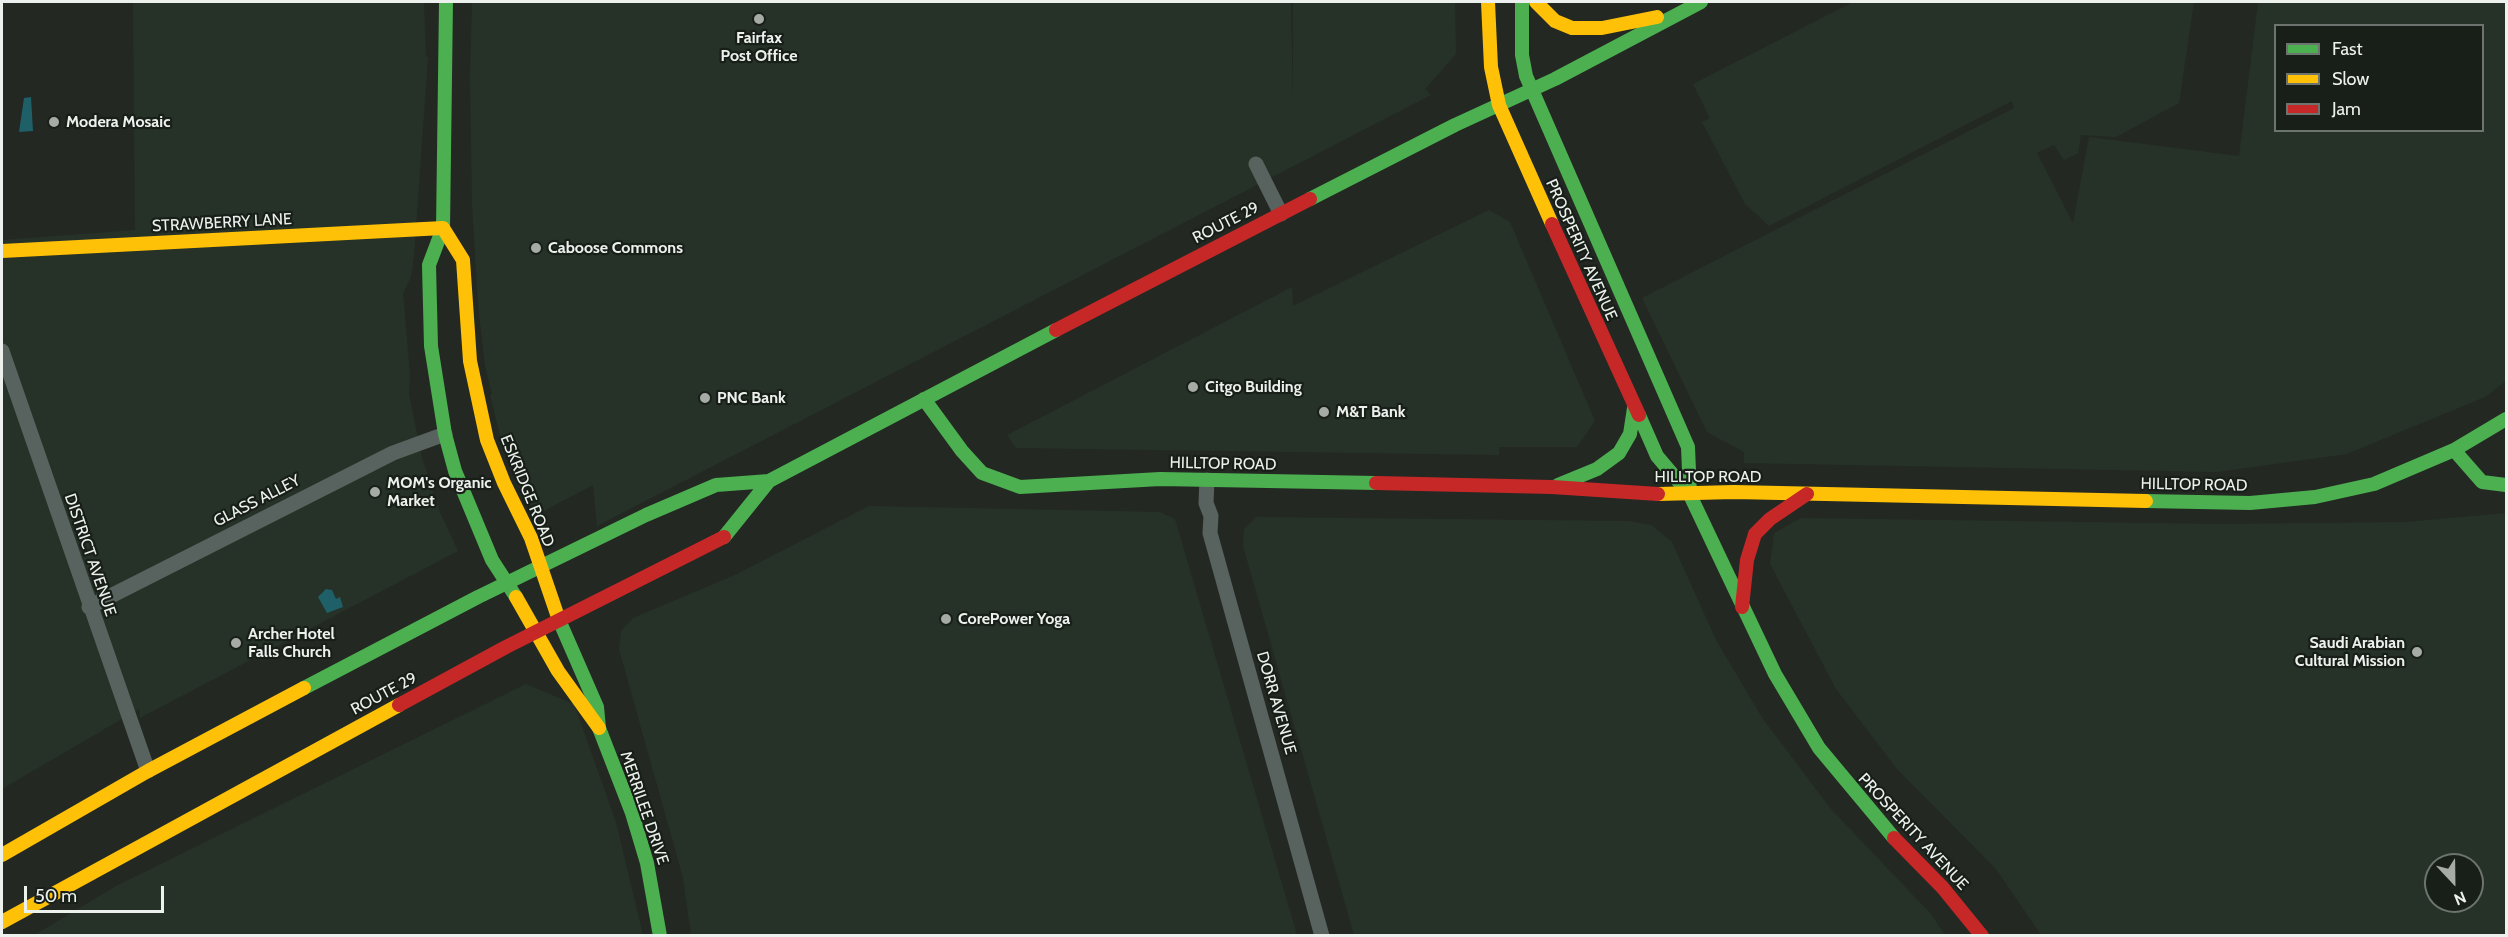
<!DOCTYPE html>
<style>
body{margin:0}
#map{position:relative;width:2508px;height:937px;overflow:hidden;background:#232823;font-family:Cabin,sans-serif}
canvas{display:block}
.frame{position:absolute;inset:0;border:3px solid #edf1ed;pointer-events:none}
.legend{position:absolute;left:2274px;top:24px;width:210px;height:108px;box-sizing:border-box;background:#181f19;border:2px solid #6d736e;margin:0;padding:8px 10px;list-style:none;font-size:18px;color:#edf1ed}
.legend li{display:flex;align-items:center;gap:12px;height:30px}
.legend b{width:30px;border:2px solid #6d736e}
.north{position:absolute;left:2424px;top:853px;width:60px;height:60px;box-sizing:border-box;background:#181f19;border:2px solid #6d736e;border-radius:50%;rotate:158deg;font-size:16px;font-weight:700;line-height:24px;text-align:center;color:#edf1ed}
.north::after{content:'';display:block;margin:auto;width:21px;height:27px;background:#a6aba6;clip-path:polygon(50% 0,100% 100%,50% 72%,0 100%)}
.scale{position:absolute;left:24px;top:886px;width:140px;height:27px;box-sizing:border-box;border:3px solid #edf1ed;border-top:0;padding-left:8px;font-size:18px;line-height:21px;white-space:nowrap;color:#edf1ed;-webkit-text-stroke:4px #181f19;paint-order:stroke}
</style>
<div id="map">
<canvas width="2508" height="937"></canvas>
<div class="frame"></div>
<ul class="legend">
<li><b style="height:8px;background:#4caf50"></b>Fast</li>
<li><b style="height:8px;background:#ffc107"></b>Slow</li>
<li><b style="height:8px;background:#c62828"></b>Jam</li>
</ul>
<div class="north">N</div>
<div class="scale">50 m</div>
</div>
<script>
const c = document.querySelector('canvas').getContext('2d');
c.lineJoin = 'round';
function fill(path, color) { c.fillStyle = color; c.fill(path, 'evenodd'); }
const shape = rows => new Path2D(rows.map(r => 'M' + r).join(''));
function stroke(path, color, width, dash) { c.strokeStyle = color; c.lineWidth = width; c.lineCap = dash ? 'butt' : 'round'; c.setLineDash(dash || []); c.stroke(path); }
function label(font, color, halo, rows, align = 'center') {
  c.font = font + ' Cabin,sans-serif'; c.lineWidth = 4.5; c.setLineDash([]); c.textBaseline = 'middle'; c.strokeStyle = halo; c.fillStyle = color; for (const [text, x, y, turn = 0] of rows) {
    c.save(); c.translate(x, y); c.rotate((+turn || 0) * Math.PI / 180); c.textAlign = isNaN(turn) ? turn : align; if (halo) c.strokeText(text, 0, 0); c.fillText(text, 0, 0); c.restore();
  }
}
const built = shape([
 [133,2,424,2,426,57,428,57,414,256,411,277,403,293,410,374,409,394,422,458,439,510,458,551,140,718,139,709,2,789,2,240,135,230],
 [472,2,1291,2,1293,104,1293,2,1455,2,1456,54,1425,89,1431,95,597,526,593,485,536,515,518,486,502,443,490,395,492,394,485,366,478,306,472,205,470,75],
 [1853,2,2194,2,2179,103,2116,137,2081,135,2078,153,2064,160,2054,145,2037,153,2073,223,2089,137,2239,156,2258,2,2506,2,2506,381,2485,397,2347,454,2217,472,1744,463,1744,452,1707,432,1642,298,2014,108,2012,101,1769,226,1745,204,1702,122,1710,118,1693,84],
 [2276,26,2482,26,2482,130,2276,130],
 [1489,210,1510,222,1595,421,1577,447,1499,447,1499,455,1016,448,1007,435,1292,287,1293,306],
 [869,506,1160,512,1175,519,1297,935,691,935,683,878,619,649,621,631,633,618,737,574],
 [2506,513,2506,935,2041,935,1996,869,1897,769,1836,689,1770,564,1774,533,1801,518,2222,524,2406,522],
 [2436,865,2472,865,2472,901,2436,901],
 [1256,517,1629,521,1651,525,1672,542,1716,640,1763,719,1831,809,1931,914,1945,935,1354,935,1243,546,1244,529],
 [526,684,574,704,616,822,643,935,33,936,116,886]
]);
const water = shape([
 [31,97,33,131,19,132,24,98],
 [326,589,332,590,336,599,340,597,343,607,327,613,318,597]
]);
const street = shape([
 [1256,164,1281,214],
 [2,351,148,771],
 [1207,480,1206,503,1211,516,1210,533,1322,936],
 [89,607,393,453,445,434]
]);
const fast = shape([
 [446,2,443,228,429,265,431,346,445,434,455,471,492,560,516,597],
 [1522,2,1522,55,1526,76,1688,447,1690,495],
 [1310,199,1455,125,1555,79,1701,2],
 [924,399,962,451,982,473,1020,487,1160,479,1376,483],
 [1639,415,1657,456,1690,495,1775,674,1819,748,1894,838],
 [2454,450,2482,482,2506,485],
 [1558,485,1597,469,1619,453,1630,434,1634,408],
 [2146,501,2250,503,2315,497,2374,484,2454,450,2506,419],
 [724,537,769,481,1056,330],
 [559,620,597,707,599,728,632,813,647,863,660,936],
 [304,688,478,597,646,515,716,485,769,481]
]);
const slow = shape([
 [1488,2,1491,67,1499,105,1552,224],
 [1536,2,1555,21,1572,28,1602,28,1657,17],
 [443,228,463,260,470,361,487,440,504,483,531,538,559,620],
 [2,251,443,228],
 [1658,494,1734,492,2146,501],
 [516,597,558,671,599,728],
 [2,855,148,771,304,688],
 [2,922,399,705]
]);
const jam = shape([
 [1552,224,1639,415],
 [1056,330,1310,199],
 [1376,483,1552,487,1658,494],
 [1742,607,1747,560,1755,534,1770,519,1807,494],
 [399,705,506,647,724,537],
 [1894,838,1943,888,1982,936]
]);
const markers = [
 [759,19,6,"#a6aba6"],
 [54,122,6,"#a6aba6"],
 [536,248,6,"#a6aba6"],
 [1193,387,6,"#a6aba6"],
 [705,398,6,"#a6aba6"],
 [1324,412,6,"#a6aba6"],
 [375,492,6,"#a6aba6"],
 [946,619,6,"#a6aba6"],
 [236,643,6,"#a6aba6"],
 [2417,652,6,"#a6aba6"]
];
const poiNames = [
 ["Fairfax",759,38,"center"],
 ["Post Office",759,56,"center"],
 ["Modera Mosaic",66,122],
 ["Caboose Commons",548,248],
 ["Citgo Building",1205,387],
 ["PNC Bank",717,398],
 ["M&T Bank",1336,412],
 ["MOM's Organic",387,483],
 ["Market",387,501],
 ["CorePower Yoga",958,619],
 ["Archer Hotel",248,634],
 ["Falls Church",248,652],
 ["Saudi Arabian",2405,643,"right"],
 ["Cultural Mission",2405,661,"right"]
];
const streetNames = [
 ["STRAWBERRY LANE",222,223,-3],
 ["ROUTE 29",1226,223,-27],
 ["PROSPERITY AVENUE",1581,250,66],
 ["HILLTOP ROAD",1223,464,1],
 ["HILLTOP ROAD",1708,477],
 ["HILLTOP ROAD",2194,485,1],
 ["ESKRIDGE ROAD",527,491,68],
 ["GLASS ALLEY",257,501,-27],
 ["DISTRICT AVENUE",90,555,71],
 ["ROUTE 29",384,694,-28],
 ["DORR AVENUE",1276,703,74],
 ["MERRILEE DRIVE",644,808,71],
 ["PROSPERITY AVENUE",1913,832,47]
];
fill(built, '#263227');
fill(water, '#1e5f68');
stroke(street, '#58635f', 15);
stroke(fast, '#4caf50', 14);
stroke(slow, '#ffc107', 14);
stroke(jam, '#c62828', 14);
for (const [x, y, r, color] of markers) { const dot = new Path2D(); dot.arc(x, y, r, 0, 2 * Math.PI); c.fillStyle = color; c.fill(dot); stroke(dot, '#181f19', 2); }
label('bold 16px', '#edf1ed', '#181f19', poiNames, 'left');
label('16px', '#edf1ed', '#181f19', streetNames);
</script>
